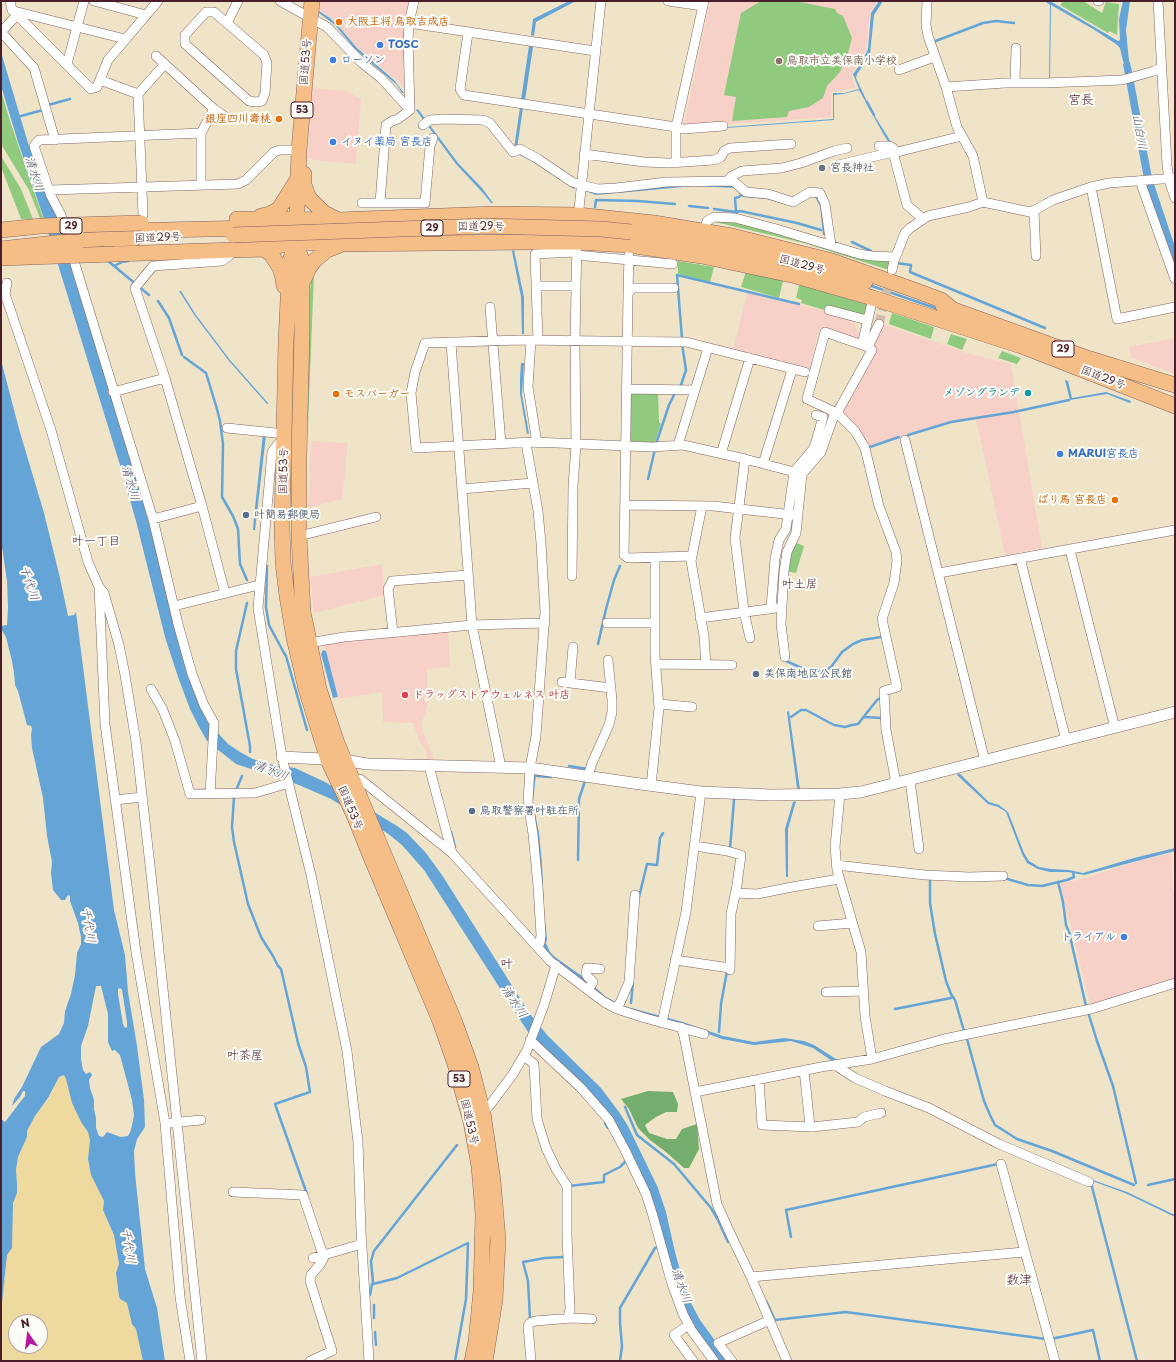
<!DOCTYPE html>
<meta charset="utf-8">
<style>
body{margin:0}
#map{position:relative;width:1176px;height:1362px;overflow:hidden;background:#f0e4c8;font-family:"Playpen Sans",sans-serif}
canvas{display:block}
.frame{position:absolute;inset:0;border:2px solid #4a1f2b;pointer-events:none}
.north{position:absolute;left:8px;top:1314px;width:40px;height:40px;box-sizing:border-box;background:#fdfcf7;border:1px solid #b5a4a5;border-radius:50%;rotate:346deg;font-size:11px;font-weight:700;line-height:16px;text-align:center;color:#4a1f2b}
.north::after{content:'';display:block;margin:auto;width:14px;height:18px;background:#b5179e;clip-path:polygon(50% 0,100% 100%,50% 72%,0 100%)}
</style>
<div id="map">
<canvas width="1176" height="1362"></canvas>
<div class="frame"></div>
<div class="north">N</div>
</div>
<script>
const c = document.querySelector('canvas').getContext('2d');
c.lineJoin = 'round';
function fill(path, color) { c.fillStyle = color; c.fill(path, 'evenodd'); }
const shape = rows => new Path2D(rows.map(r => 'M' + r).join(''));
function stroke(path, color, width, dash) { c.strokeStyle = color; c.lineWidth = width; c.lineCap = dash ? 'butt' : 'round'; c.setLineDash(dash || []); c.stroke(path); }
function label(font, color, halo, rows, align = 'center') {
  c.font = font + ' "Playpen Sans","Klee One",sans-serif'; c.lineWidth = 4; c.setLineDash([]); c.textBaseline = 'middle'; c.strokeStyle = halo; c.fillStyle = color; for (const [text, x, y, turn = 0] of rows) {
    c.save(); c.translate(x, y); c.rotate((+turn || 0) * Math.PI / 180); c.textAlign = isNaN(turn) ? turn : align; if (halo) c.strokeText(text, 0, 0); c.fillText(text, 0, 0); c.restore();
  }
}
const built = shape([
 [320,1,409,1,403,28,405,88,403,88,399,82,360,50,333,20,319,10],
 [710,1,877,1,870,14,866,48,863,58,853,72,852,79,856,88,831,92,831,117,727,124,727,121,684,125],
 [311,88,346,91,361,99,356,164,308,159],
 [747,293,822,310,853,320,859,334,863,335,860,343,819,329,809,370,733,350],
 [882,324,967,353,1011,364,1042,548,1005,555,976,418,949,422,866,447,838,412,871,354],
 [1175,338,1175,374,1132,358,1129,347],
 [311,441,348,443,342,499,308,508],
 [382,564,385,595,314,613,310,577],
 [448,630,450,667,427,669,427,708,422,721,422,730,434,759,427,759,426,751,419,740,413,723,383,722,382,692,339,699,323,643],
 [1171,853,1173,892,1175,892,1175,981,1091,1007,1060,884,1085,878,1135,862]
]);
const green = shape([
 [761,1,795,1,835,9,837,13,843,16,852,38,847,57,840,72,827,86,823,98,809,107,789,111,787,117,732,121,736,97,724,95,741,13],
 [1063,1,1083,1,1102,13,1106,2,1119,4,1117,35,1109,31,1108,33,1060,5],
 [1,91,11,124,43,218,40,218,29,190,1,144],
 [1,156,21,189,33,219,21,219,1,167],
 [711,221,735,222,891,260,889,270,804,243],
 [678,261,714,267,710,282,678,274],
 [746,271,783,281,779,298,741,287],
 [314,274,308,423,303,422,311,275],
 [799,285,868,305,865,317,827,311,801,303,802,300,796,298],
 [892,313,934,327,931,339,889,324],
 [951,334,967,339,962,350,947,344],
 [1002,351,1021,358,1017,364,998,358],
 [633,393,658,393,659,422,661,424,655,442,632,442,629,438,630,397],
 [794,542,804,546,796,573,786,571]
]);
const forest = shape([
 [648,1091,673,1092,678,1104,677,1112,666,1112,656,1117,645,1125,649,1133,667,1139,676,1139,682,1129,697,1124,699,1149,689,1168,684,1168,666,1152,650,1140,638,1128,629,1109,621,1099]
]);
const sand = shape([
 [64,1075,66,1079,72,1103,81,1122,88,1132,90,1140,88,1159,91,1175,104,1201,103,1210,114,1235,119,1264,116,1274,119,1286,119,1291,120,1299,127,1302,132,1324,136,1329,143,1361,1,1361,1,1308,7,1255,12,1248,13,1203,17,1193,17,1184,16,1170,18,1157,27,1137,27,1131,35,1116,49,1098,59,1077],
 [16,1322,40,1322,40,1346,16,1346]
]);
const water = shape([
 [569,1,576,1,536,22,534,36,531,35,533,19],
 [879,1,883,1,874,15,870,54,864,64,857,74,856,78,871,110,891,142,889,143,884,135,859,90,843,94,834,95,834,120,726,128,727,127,833,119,833,93,844,93,859,89,853,74,862,62,868,49,871,13],
 [1045,1,1050,1,1118,41,1120,40,1119,19,1123,1,1130,1,1126,30,1129,61,1130,63,1134,80,1156,74,1156,75,1134,82,1152,178,1175,247,1175,270,1146,190,1123,64,1124,63,1123,61,1120,48,1116,44,1093,29,1051,5,1050,81,1049,81,1050,5],
 [319,11,330,18,340,28,357,48,394,80,404,93,402,93,397,85,355,49,335,25,319,13],
 [529,46,533,47,525,100,521,100],
 [1,52,28,143,42,183,56,215,65,242,73,274,126,442,200,704,207,721,228,744,240,752,253,759,273,765,295,768,325,782,397,826,407,833,426,853,442,875,530,1014,548,1036,601,1088,619,1112,628,1126,658,1188,666,1212,675,1252,683,1281,692,1305,700,1320,730,1361,716,1361,694,1330,667,1263,619,1133,528,1032,424,870,402,845,387,833,331,799,299,785,236,764,207,741,198,725,190,709,178,677,165,637,136,521,120,465,43,216,18,142,1,86],
 [520,107,523,108,517,148,574,185,574,189,533,162,516,153,514,149],
 [418,109,458,163,482,188,493,203,491,203,483,193,456,164,416,110],
 [694,183,735,185,793,204,810,194,817,195,823,205,826,235,823,235,820,206,815,197,811,197,794,207,766,199,743,197,734,188,695,186,596,195,585,191,585,188],
 [514,250,524,297,524,334,522,334,521,297,512,251],
 [179,291,181,291,196,315,230,360,268,403,268,404,267,404,229,361,195,316],
 [1,360,19,429,44,513,60,578,68,616,74,615,76,612,114,910,125,955,128,992,137,1046,144,1100,145,1127,137,1139,134,1151,135,1173,145,1269,157,1308,165,1361,143,1361,136,1329,132,1324,127,1303,120,1299,119,1296,116,1273,119,1264,114,1235,103,1210,104,1201,91,1175,88,1159,90,1140,88,1132,81,1122,72,1103,66,1079,64,1075,59,1077,48,1098,35,1116,27,1131,27,1137,18,1157,16,1170,17,1184,17,1193,13,1203,12,1248,7,1255,1,1312,1,1117,2,1120,5,1122,21,1101,25,1096,25,1091,23,1091,20,1097,12,1106,14,1099,22,1087,41,1047,59,1034,64,1023,65,1011,71,994,75,975,77,953,81,944,81,937,78,923,70,901,70,896,68,895,65,900,61,900,53,890,51,873,52,862,47,836,43,798,32,748,31,735,32,729,31,726,27,725,18,691,15,685,14,673,12,661,6,637,1,629,1,626,7,625,8,608,7,581,1,540],
 [96,986,101,986,108,1014,108,1042,112,1051,115,1050,120,1055,132,1100,134,1115,131,1130,128,1136,121,1137,107,1132,103,1137,99,1136,96,1128,96,1118,94,1109,94,1100,90,1088,89,1080,92,1075,90,1072,86,1074,83,1070,81,1059,81,1046,88,1026],
 [120,988,122,990,127,1022,127,1027,125,1028,123,1024,118,994,118,989],
 [521,363,524,363,522,395,529,434,527,434,520,394,520,379],
 [1065,380,1068,381,1072,398,1106,392,1131,401,1130,403,1107,394,1070,400],
 [263,434,266,435,255,530,253,530,254,517],
 [323,650,326,651,338,697,333,698,321,654],
 [789,711,800,790,797,788,787,712],
 [959,773,989,802,999,805,1008,812,1024,853,1029,861,1039,867,1051,869,1069,870,1083,873,1134,858,1175,848,1175,851,1084,875,1068,872,1050,872,1038,869,1027,863,1022,854,1006,812,998,807,988,804,957,775],
 [532,774,536,774,533,803,539,833,542,864,544,910,547,939,546,943,550,952,555,957,586,979,606,997,624,1006,683,1022,723,1036,754,1042,784,1038,804,1041,814,1045,836,1059,843,1066,857,1075,884,1087,929,1105,1011,1145,1036,1155,1093,1180,1127,1192,1175,1215,1175,1217,1125,1193,1084,1178,1004,1145,929,1107,916,1103,857,1078,813,1048,791,1041,754,1045,722,1039,684,1025,620,1008,608,1001,582,980,554,961,547,952,542,944,544,933,540,909,537,850,530,805],
 [796,801,788,829,788,877,786,877,785,829,793,802]
]);
const stream = shape([
 [933,42,983,23,996,21,1014,23],
 [867,102,874,115],
 [48,105,70,99],
 [21,116,43,110],
 [689,206,708,208],
 [595,207,596,200,638,201,675,204],
 [714,209,736,212,740,211,797,223,821,230],
 [736,212,735,198,739,197,742,194],
 [852,242,871,251],
 [779,259,793,262],
 [108,261,149,295],
 [896,263,911,265,910,272,1045,328],
 [114,266,122,262,128,261],
 [869,285,938,309],
 [158,301,169,318,182,355],
 [682,339,677,275,799,304],
 [184,357,206,373,217,409,220,421,223,444,222,497,233,516,238,529,240,564,247,580],
 [678,387,681,385,686,370,682,344],
 [908,435,951,422,1014,412,1069,400],
 [656,444,669,405,675,393],
 [867,448,899,437],
 [648,479,655,449],
 [267,566,266,607,269,625,284,653,286,656,307,730],
 [247,603,236,651,236,669,250,746,250,752],
 [598,644,606,609,614,580,620,566],
 [784,660,806,670,821,671,826,670,831,667,842,652,853,644,862,640,881,637],
 [791,717,801,710,806,710,834,725,845,727,852,725,858,724,877,700,882,697],
 [864,717,883,718],
 [569,766,587,769],
 [537,776,551,777],
 [237,788,242,776],
 [234,797,232,827,234,842,248,904,261,937,273,956,278,966,281,969,298,1043,306,1067,310,1092,275,1104,307,1194],
 [451,832,455,847],
 [730,849,734,800],
 [578,860,579,799,585,781],
 [1004,878,1028,885,1042,886,1067,880,1074,877,1073,872],
 [930,880,930,903,935,934,946,981,951,994,955,1000,964,1031],
 [1058,882,1063,902,1066,925,1069,932,1086,1006],
 [639,897,647,864,657,865,660,838,663,833],
 [631,1003,633,982],
 [895,1009,951,998,952,996],
 [1088,1012,1097,1041,1113,1086,1136,1183],
 [719,1032,721,1004,727,971],
 [967,1039,984,1101,990,1115,995,1125,1017,1139,1052,1151,1134,1185],
 [625,1107,637,1135,674,1164,711,1208,718,1220,728,1242],
 [605,1123,608,1128],
 [1091,1183,1137,1361],
 [1148,1185,1175,1179],
 [569,1186,604,1182,604,1175,620,1167,626,1161,626,1160],
 [791,1237,786,1210,998,1164],
 [373,1282,371,1261,374,1251,457,1145],
 [373,1284,397,1278,468,1243],
 [370,1295,372,1284],
 [766,1301,775,1320,846,1312,1046,1339],
 [374,1305,374,1318],
 [530,1319,528,1281,523,1262,545,1258,563,1257],
 [375,1332,376,1345],
 [1051,1339,1093,1330,1100,1361],
 [455,1361,466,1299,468,1244],
 [620,1361,622,1346,620,1323,620,1308,655,1248,660,1246]
]);
const minorTunnel = shape([
 [879,324,890,277]
]);
const minor = shape([
 [10,1,12,10,91,89,97,87,108,60,158,1],
 [94,1,146,15],
 [280,1,327,27,362,63,381,78,410,110],
 [668,1,703,6],
 [927,1,926,25,928,36,946,87,957,127,973,156,983,202],
 [1098,1,1099,1],
 [1158,1,1167,165,1169,180,1175,198],
 [14,11,125,39],
 [206,12,214,12,264,55,267,63,265,93,262,101,256,102,249,101,185,44,185,35,206,12],
 [17,15,1,32,34,68,55,140],
 [227,23,238,1],
 [409,23,595,51],
 [468,33,460,89,464,95,676,127,704,1],
 [156,56,214,109,227,118],
 [67,64,84,1],
 [899,70,934,57],
 [100,80,138,94],
 [1015,83,1016,48],
 [946,87,1005,83,1045,83,1122,80,1154,71,1161,68],
 [410,110,408,40,409,23,414,1],
 [423,125,430,120,444,119,483,120,490,123,513,152,520,149,538,159,572,182,581,185,598,189,616,188,667,182,733,181,746,192,768,194,793,202,810,192,820,193,825,204,831,245],
 [879,146,890,146,893,148,896,152],
 [893,153,962,136],
 [584,154,644,162,669,163,714,160,721,157,724,151,730,148,791,144],
 [676,163,676,127,684,129,723,126],
 [834,166,893,152,907,205,923,219],
 [727,181,732,176,742,171,782,168,801,163,834,151,847,148],
 [1140,181,1175,279],
 [201,185,201,133,214,109],
 [1091,187,1117,319,1175,307],
 [50,190,238,184,246,180,274,152,280,150,299,150],
 [362,203,425,203,430,146,433,138],
 [380,203,386,125,392,121,398,119,410,110],
 [1034,211,1036,256],
 [143,215,138,94,165,64],
 [578,218,601,1],
 [65,229,61,215,51,196,34,146,39,140,201,133],
 [704,231,707,221,714,217,735,218,773,228,859,254,872,256,895,257],
 [71,251,153,519,178,624,192,674,204,705,214,723,210,794],
 [576,255,673,264],
 [892,270,894,261,905,233,910,228,928,216,969,207,983,202,1030,212,1035,210,1053,200,1091,187,1109,183,1175,178],
 [7,283,5,294,51,430,88,562,99,587,104,593,119,645,125,675,136,742,151,874,202,1361],
 [536,286,576,286],
 [674,288,632,288,628,294,624,555,628,558,692,556],
 [628,294,629,255],
 [490,307,501,444],
 [829,310,867,320],
 [531,340,528,387,537,443],
 [538,340,535,254,576,252],
 [451,343,472,625,501,767],
 [862,345,873,298],
 [868,347,825,332,807,399,837,413,855,431,865,448,879,506,896,552,897,561,894,583,882,619,897,687,884,691,886,730,896,783],
 [626,389,695,390],
 [113,392,165,378],
 [227,428,285,434],
 [905,440,985,761],
 [285,442,278,444,272,452,258,608,282,757,311,875,347,1051,358,1142,361,1231,369,1361],
 [526,443,538,511,541,543,545,612,536,736,530,768,528,802,533,834,538,886,541,935,540,943,538,946],
 [678,445,708,348],
 [721,454,750,358],
 [745,459,735,538,744,611,750,638],
 [763,464,792,370],
 [802,474,745,459,683,445,652,447,533,442,416,448,411,393,415,372,425,343,520,340,686,342,805,372],
 [462,489,533,483],
 [625,505,713,506,793,515],
 [702,506,691,561,704,636,706,665],
 [153,519,202,506],
 [299,536,376,517],
 [1070,550,1115,728],
 [1020,558,1066,740],
 [939,573,1175,530],
 [572,576,573,486,576,445,575,341,577,237],
 [99,587,105,724,136,952,165,1123,180,1297,190,1361],
 [225,593,202,506,165,378,135,288,153,266,222,261,229,256,229,250],
 [174,606,259,585],
 [771,608,775,559,779,540,786,529,794,472,814,448,823,417,816,415],
 [700,618,776,608],
 [607,623,655,623],
 [393,632,388,589,392,581,468,575],
 [309,643,344,637,399,632,472,625,545,623],
 [785,657,781,624,784,571,787,552,796,533,802,474,821,452,834,415,837,413,872,350,868,347,879,324],
 [656,664,732,665],
 [562,682,611,688],
 [570,682,573,647],
 [151,689,163,710,175,741,190,794,255,793,289,783],
 [659,704,692,707],
 [429,766,452,853],
 [588,776,592,763,609,725,612,712,612,700,608,660],
 [360,779,452,853,550,961,584,987,604,1002,617,1009,645,1018,704,1034],
 [910,780,919,849],
 [651,786,659,708,655,655,655,558],
 [840,794,835,847,837,870,861,952,865,1016,872,1059],
 [115,800,142,797],
 [695,846,727,851,741,855,737,885,731,914,730,970],
 [836,865,925,875,969,877,1003,876],
 [735,893,757,894,792,887,839,879],
 [818,926,852,923],
 [675,960,730,968],
 [588,990,593,982,588,977,586,974,587,968,600,969],
 [826,992,863,991],
 [616,1008,620,1003,629,982,635,895],
 [662,1023,686,912,701,792],
 [681,1027,684,1036,717,1204,730,1233,751,1277,787,1361],
 [530,1040,581,1088,609,1120,625,1150,646,1194,653,1216,672,1284,683,1314,692,1331,714,1361],
 [524,1056,534,1064,537,1119,546,1148,556,1169,567,1186,567,1235,570,1309,568,1318],
 [835,1065,855,1078,885,1091,929,1108,999,1144,1089,1182],
 [804,1070,810,1126],
 [759,1079,762,1125,812,1127,858,1122,864,1117,881,1113],
 [695,1092,821,1067,872,1059,944,1039,1091,1009,1175,983],
 [480,1116,490,1105,513,1074,527,1050,544,1005,556,965],
 [170,1123,201,1120],
 [1001,1164,1055,1361],
 [233,1192,303,1195,323,1255],
 [313,1258,362,1244],
 [751,1277,1024,1252],
 [690,1327,684,1328,674,1335,693,1361],
 [310,1361,332,1351,310,1281,311,1275,321,1263,325,1255],
 [531,1361,528,1326,530,1323,535,1321,572,1318,592,1319],
 [732,1361,718,1343,770,1320]
]);
const tertiary = shape([
 [282,757,344,760,367,764,530,768,633,783,701,792,771,795,840,794,861,792,1175,712]
]);
const trunk = shape([
 [312,1,299,150,296,242,290,261,286,341,282,525,283,562,287,596,294,638,306,689,328,760,354,815,370,855,440,1021,455,1064,471,1122,479,1166,483,1214,481,1291,476,1342,472,1361],
 [304,174,304,185,309,198,324,213,338,220],
 [261,216,270,214,279,209,297,180],
 [237,219,338,220,493,214,578,215,654,223,732,236,832,261,917,291,941,300,952,309],
 [121,231,251,228],
 [631,232,658,236,738,249,774,258],
 [82,240,135,238],
 [295,240,302,261,302,332,299,457,299,536,303,612,319,689,337,743,454,1020,471,1067,483,1113,493,1181,498,1240,495,1300,485,1361],
 [264,249,271,254,280,268,283,278,284,286],
 [115,254,264,249,296,242,343,244,530,242,576,242,629,245,702,256,796,276,873,298,1018,345],
 [797,263,865,282],
 [303,281,309,268,314,261,327,250,340,245],
 [943,306,1087,358,1175,385],
 [1009,341,1175,406]
]);
const trunkBridge = shape([
 [1,230,41,226,141,223],
 [233,235,485,226,601,229,631,232],
 [1,249,82,240],
 [1,258,115,254]
]);
const markers = [
 [339,22,4,"#e8710a"],
 [380,45,4,"#3f7fe0"],
 [333,60,4,"#3f7fe0"],
 [779,61,4,"#8d6e63"],
 [279,119,4,"#e8710a"],
 [333,142,4,"#3f7fe0"],
 [822,168,4,"#6b7280"],
 [1028,393,4,"#0f9aa8"],
 [336,394,4,"#e8710a"],
 [1060,454,4,"#3f7fe0"],
 [1115,500,4,"#e8710a"],
 [246,515,4,"#5c6f8a"],
 [756,674,4,"#5c6f8a"],
 [405,695,4,"#e0444e"],
 [472,811,4,"#5c6f8a"],
 [1124,937,4,"#3f7fe0"]
];
const shields = [
 [302,110,22],
 [71,226,22],
 [432,228,22],
 [1063,349,22],
 [459,1079,22]
];
const shieldNames = [
 ["53",302,110],
 ["29",71,226],
 ["29",432,228],
 ["29",1063,349],
 ["53",459,1079]
];
const foodNames = [
 ["大阪王将 鳥取吉成店",347,22],
 ["銀座四川壽桃",271,119,"right"],
 ["モスバーガー",344,394],
 ["ばり馬 宮長店",1107,500,"right"]
];
const shopNames = [
 ["TOSC",388,45],
 ["ローソン",341,60],
 ["イヌイ薬局 宮長店",341,142],
 ["MARUI宮長店",1068,454],
 ["トライアル",1116,937,"right"]
];
const educationNames = [
 ["鳥取市立美保南小学校",787,61]
];
const streetNames = [
 ["国道53号",306,62,-85],
 ["国道29号",481,227],
 ["国道29号",158,238,-2],
 ["国道29号",802,265,15],
 ["国道29号",1103,378,21],
 ["国道53号",284,471,-89],
 ["国道53号",350,808,67],
 ["国道53号",469,1122,77]
];
const worshipNames = [
 ["宮長神社",830,168]
];
const cultureNames = [
 ["メゾングランデ",1020,393]
];
const serviceNames = [
 ["叶簡易郵便局",254,515],
 ["美保南地区公民館",764,674],
 ["鳥取警察署叶駐在所",480,811]
];
const healthNames = [
 ["ドラッグストアウェルネス 叶店",413,695]
];
const waterNames = [
 ["山白川",1139,132,80],
 ["清水川",34,174,72],
 ["清水川",130,483,74],
 ["千代川",29,583,72],
 ["清水川",271,771,21],
 ["千代川",88,925,81],
 ["清水川",514,1002,56],
 ["千代川",128,1246,81],
 ["清水川",681,1286,70]
];
const neighbourhoodNames = [
 ["叶一丁目",96,542],
 ["叶土居",800,585],
 ["叶茶屋",245,1056]
];
const quarterNames = [
 ["宮長",1081,100],
 ["叶",507,964],
 ["数津",1019,1280]
];
fill(built, '#f7d1c8');
fill(green, '#8fca7e');
fill(forest, '#73ae6d');
fill(sand, '#eeda9e');
fill(water, '#64a4d7');
stroke(stream, '#64a4d7', 2.5);
stroke(minorTunnel, '#cfbda9', 9, [9, 4.5]);
stroke(minor, '#846462', 10);
stroke(tertiary, '#846462', 12);
stroke(trunk, '#846462', 16);
stroke(minor, '#fff', 9);
stroke(tertiary, '#fff', 11);
stroke(trunk, '#f6be87', 15);
stroke(trunkBridge, '#846462', 16, []);
stroke(trunkBridge, '#f6be87', 15);
for (const [x, y, r, color] of markers) { const dot = new Path2D(); dot.arc(x, y, r, 0, 2 * Math.PI); c.fillStyle = color; c.fill(dot); stroke(dot, '#fdfcf7', 1.5); }
for (const [x, y, w] of shields) { const box = new Path2D(); box.roundRect(x - w / 2, y - 8, w, 16, 3); c.fillStyle = '#fdfcf7'; c.fill(box); stroke(box, '#4a1f2b', 1); }
label('bold 10px', '#4a1f2b', null, shieldNames);
label('bold 11px', '#c56008', '#fdfcf7', foodNames, 'left');
label('bold 11px', '#366cbe', '#fdfcf7', shopNames, 'left');
label('bold 11px', '#785e54', '#fdfcf7', educationNames, 'left');
label('11px', '#4a1f2b', '#fdfcf7', streetNames);
label('bold 11px', '#5b616d', '#fdfcf7', worshipNames, 'left');
label('bold 11px', '#0d838f', '#fdfcf7', cultureNames, 'right');
label('bold 11px', '#4e5e75', '#fdfcf7', serviceNames, 'left');
label('bold 11px', '#be3a42', '#fdfcf7', healthNames, 'left');
label('italic 12px', '#545470', '#fdfcf7', waterNames);
label('12px', '#4a1f2b', '#fdfcf7', neighbourhoodNames);
label('13px', '#4a1f2b', '#fdfcf7', quarterNames);
</script>
